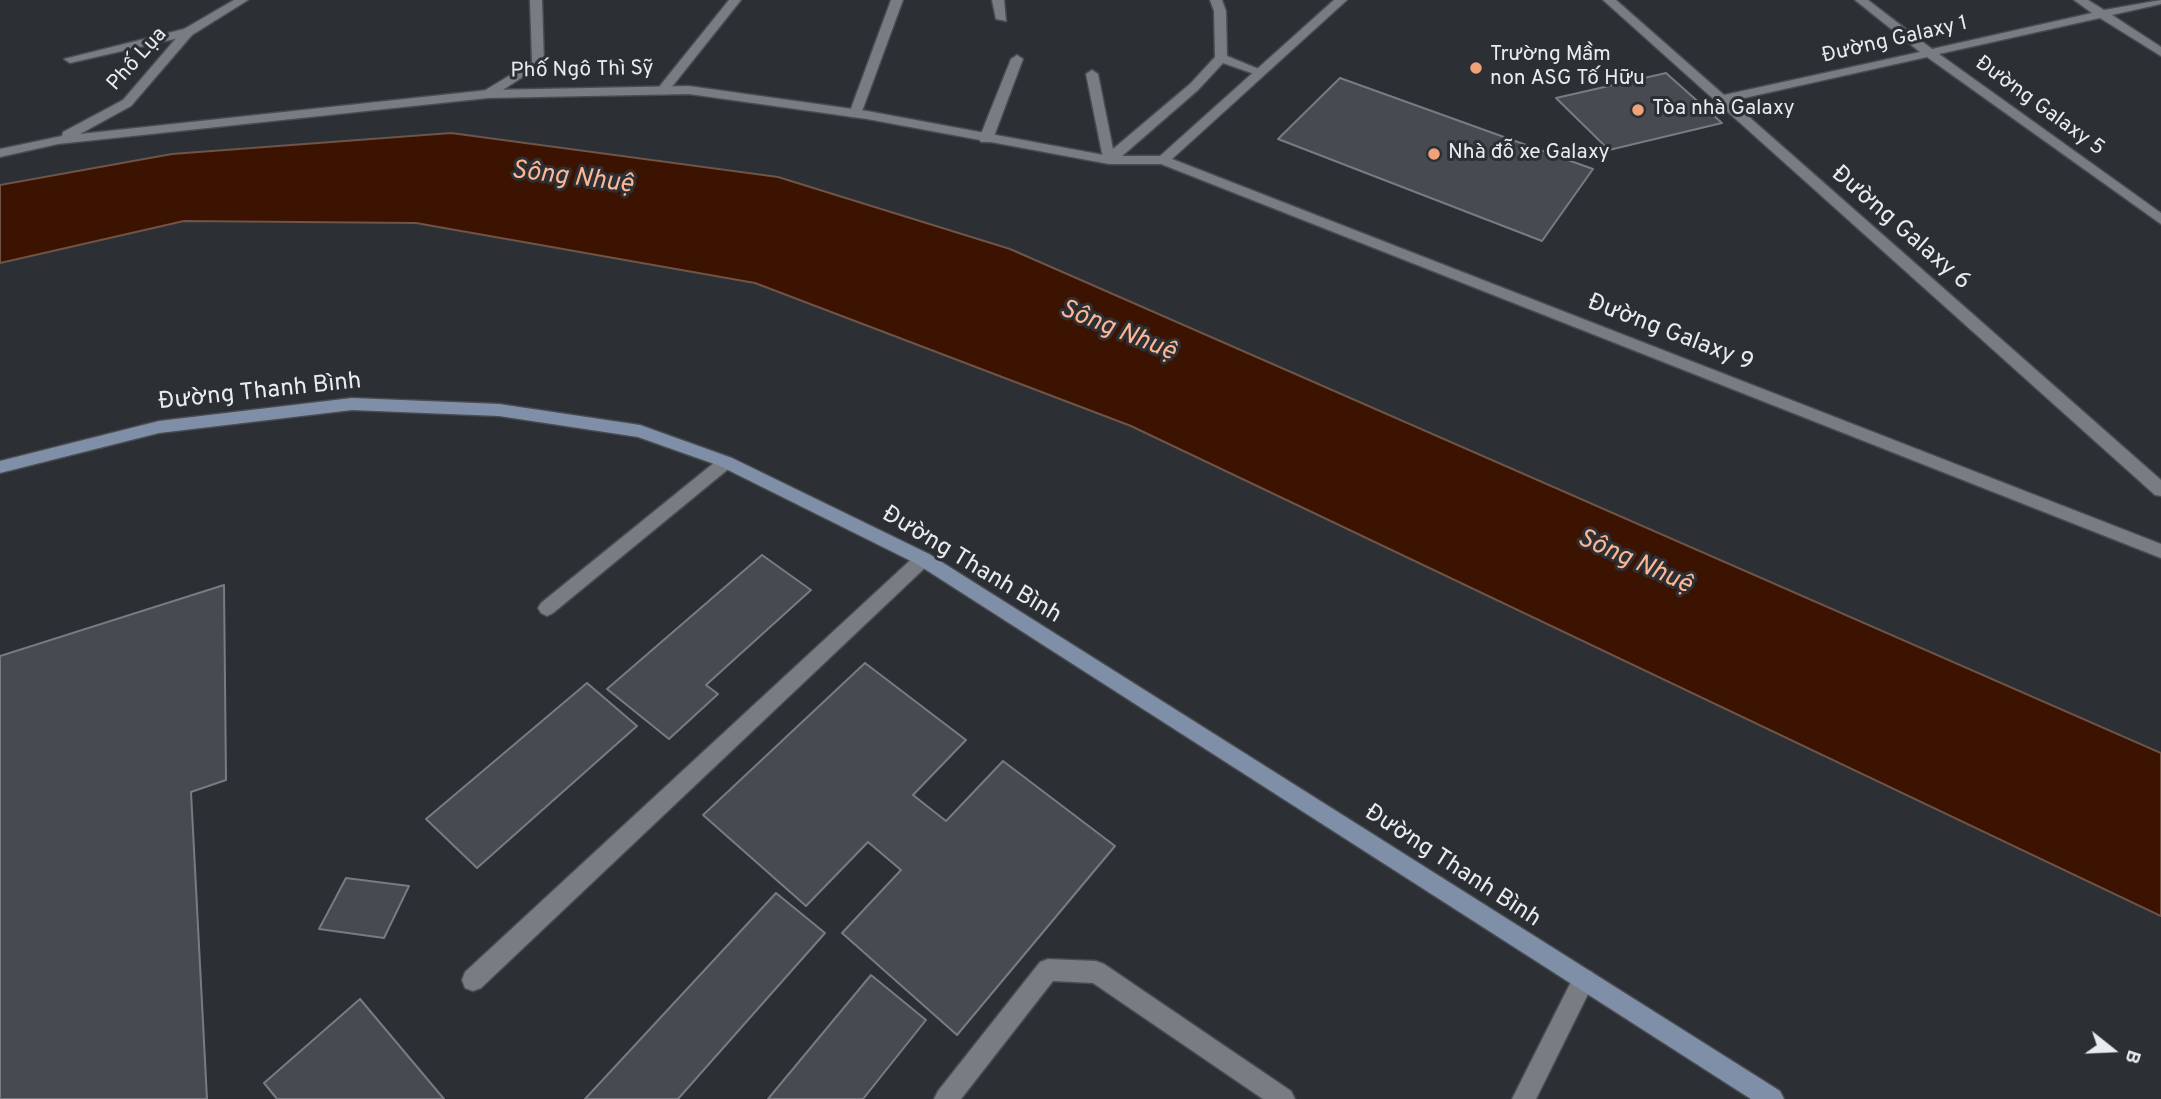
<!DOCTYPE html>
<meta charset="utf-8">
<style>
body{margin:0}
#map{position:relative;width:2161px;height:1099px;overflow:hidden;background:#2c3035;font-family:Overpass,sans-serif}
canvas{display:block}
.north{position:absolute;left:2077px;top:1015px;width:70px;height:70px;-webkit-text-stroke:5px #2c3035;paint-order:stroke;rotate:108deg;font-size:19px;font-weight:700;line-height:28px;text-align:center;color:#e9ecef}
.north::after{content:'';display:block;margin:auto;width:24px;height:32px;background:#e9ecef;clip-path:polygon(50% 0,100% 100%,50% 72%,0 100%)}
</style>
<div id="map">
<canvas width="2161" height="1099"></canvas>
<div class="north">B</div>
</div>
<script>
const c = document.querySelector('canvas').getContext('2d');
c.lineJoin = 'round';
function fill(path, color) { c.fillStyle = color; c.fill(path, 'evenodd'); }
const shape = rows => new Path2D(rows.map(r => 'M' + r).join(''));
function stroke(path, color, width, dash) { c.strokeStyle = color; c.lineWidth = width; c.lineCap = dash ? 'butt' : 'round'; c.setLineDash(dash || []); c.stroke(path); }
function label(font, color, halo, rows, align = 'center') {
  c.font = font + ' Overpass,sans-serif'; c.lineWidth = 6; c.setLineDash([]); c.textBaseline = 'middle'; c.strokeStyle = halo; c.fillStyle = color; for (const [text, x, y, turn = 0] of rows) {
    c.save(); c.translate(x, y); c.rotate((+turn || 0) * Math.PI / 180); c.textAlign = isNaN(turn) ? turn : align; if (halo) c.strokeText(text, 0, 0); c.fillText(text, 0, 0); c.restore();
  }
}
const water = shape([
 [451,133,778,177,1010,249,2161,753,2161,916,1131,426,755,283,416,223,184,221,0,263,0,185,172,154,451,133]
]);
const building = shape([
 [1666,73,1722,123,1609,150,1556,98,1666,73],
 [1340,78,1593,169,1542,241,1278,139,1340,78],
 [762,555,811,590,706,685,718,694,669,739,607,689,762,555],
 [224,585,226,780,191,792,207,1099,0,1099,0,656,224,585],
 [865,663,966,740,913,795,946,821,1003,761,1115,846,957,1035,842,933,901,870,868,842,806,906,703,815,865,663],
 [587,683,637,726,477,868,426,819,587,683],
 [346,878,409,886,384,938,319,929,346,878],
 [776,893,825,933,678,1099,585,1099,776,893],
 [871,975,926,1020,863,1099,768,1099,871,975],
 [360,999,444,1099,277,1099,264,1083,360,999]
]);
const lane = shape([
 [530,0,542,0,544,63,492,97,484,97,484,91,532,62,530,0],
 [729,0,741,0,667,93,659,93,659,87,729,0],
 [891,0,903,0,861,114,859,117,851,117,849,114,891,0],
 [992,0,1004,0,1006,21,996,19,992,0],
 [1210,0,1222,0,1226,11,1227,56,1266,72,1260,76,1223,63,1198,90,1114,163,1104,163,1086,74,1092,70,1098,74,1113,149,1190,84,1215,57,1214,11,1210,0],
 [188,28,192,29,192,35,70,63,64,59,188,28],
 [1017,55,1023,59,993,139,991,142,981,142,979,139,1011,59,1017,55],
 [726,456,734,462,732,466,553,613,547,616,541,613,538,608,541,603,720,458,726,456],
 [923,552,929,554,932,559,929,564,481,988,473,991,465,988,462,980,465,972,917,554,923,552],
 [1048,959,1096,961,1104,964,1291,1091,1295,1099,1263,1099,1093,983,1053,981,961,1099,934,1099,938,1091,1040,962,1048,959],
 [1584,969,1592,972,1595,980,1536,1099,1512,1099,1576,972,1584,969]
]);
const street = shape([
 [234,0,248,0,192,35,131,106,80,134,488,90,689,86,867,111,1109,156,1160,156,1334,0,1347,0,1172,159,2161,544,2161,558,1161,164,1109,164,867,119,689,94,488,98,58,144,0,157,0,149,62,136,63,132,123,100,184,29,234,0],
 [1603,0,1616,0,1724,95,1920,52,1855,0,1868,0,1932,49,2092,13,2074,0,2088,0,2104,10,2161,0,2161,4,2112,15,2161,47,2161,56,2100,18,1939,54,2161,213,2161,224,1927,57,1731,101,2161,480,2161,496,2155,495,1603,0]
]);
const secondary = shape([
 [352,398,499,404,640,425,732,458,929,554,1780,1091,1784,1099,1751,1099,917,564,720,466,638,437,499,416,352,410,159,433,0,473,0,461,159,421,352,398]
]);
const markers = [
 [1476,68,7,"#f0a27a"],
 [1638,110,7,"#f0a27a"],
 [1434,154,7,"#f0a27a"]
];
const farStreetnames = [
 ["Đường Galaxy 1",1895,41,-13],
 ["Phố Lụa",138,60,-48],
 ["Phố Ngô Thì Sỹ",582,71,-1],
 ["Đường Galaxy 5",2039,107,36]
];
const farPoinames = [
 ["Trường Mầm",1490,56],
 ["non ASG Tố Hữu",1490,80],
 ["Tòa nhà Galaxy",1652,110],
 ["Nhà đỗ xe Galaxy",1448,154]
];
const streetNames = [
 ["Đường Galaxy 6",1900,229,41],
 ["Đường Galaxy 9",1670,334,21],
 ["Đường Thanh Bình",260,393,-6],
 ["Đường Thanh Bình",971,566,31],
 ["Đường Thanh Bình",1452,867,33]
];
const waterNames = [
 ["Sông Nhuệ",572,179,7],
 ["Sông Nhuệ",1117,332,22],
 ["Sông Nhuệ",1634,563,24]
];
fill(water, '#3b1300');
stroke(water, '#6f5448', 2);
fill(building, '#474b51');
stroke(building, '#787c82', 2);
stroke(lane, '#484b4f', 3);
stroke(street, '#484b4f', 3);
stroke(secondary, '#484b4f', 3);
fill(lane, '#787c83');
fill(street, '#787c83');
fill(secondary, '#808fa8');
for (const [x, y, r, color] of markers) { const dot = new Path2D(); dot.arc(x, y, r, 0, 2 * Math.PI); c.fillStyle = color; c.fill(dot); stroke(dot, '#2c3035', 2.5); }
label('21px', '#e9ecef', '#2c3035', farStreetnames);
label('21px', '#e9ecef', '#2c3035', farPoinames, 'left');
label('24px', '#e9ecef', '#2c3035', streetNames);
label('italic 26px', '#feb792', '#2c3035', waterNames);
</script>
